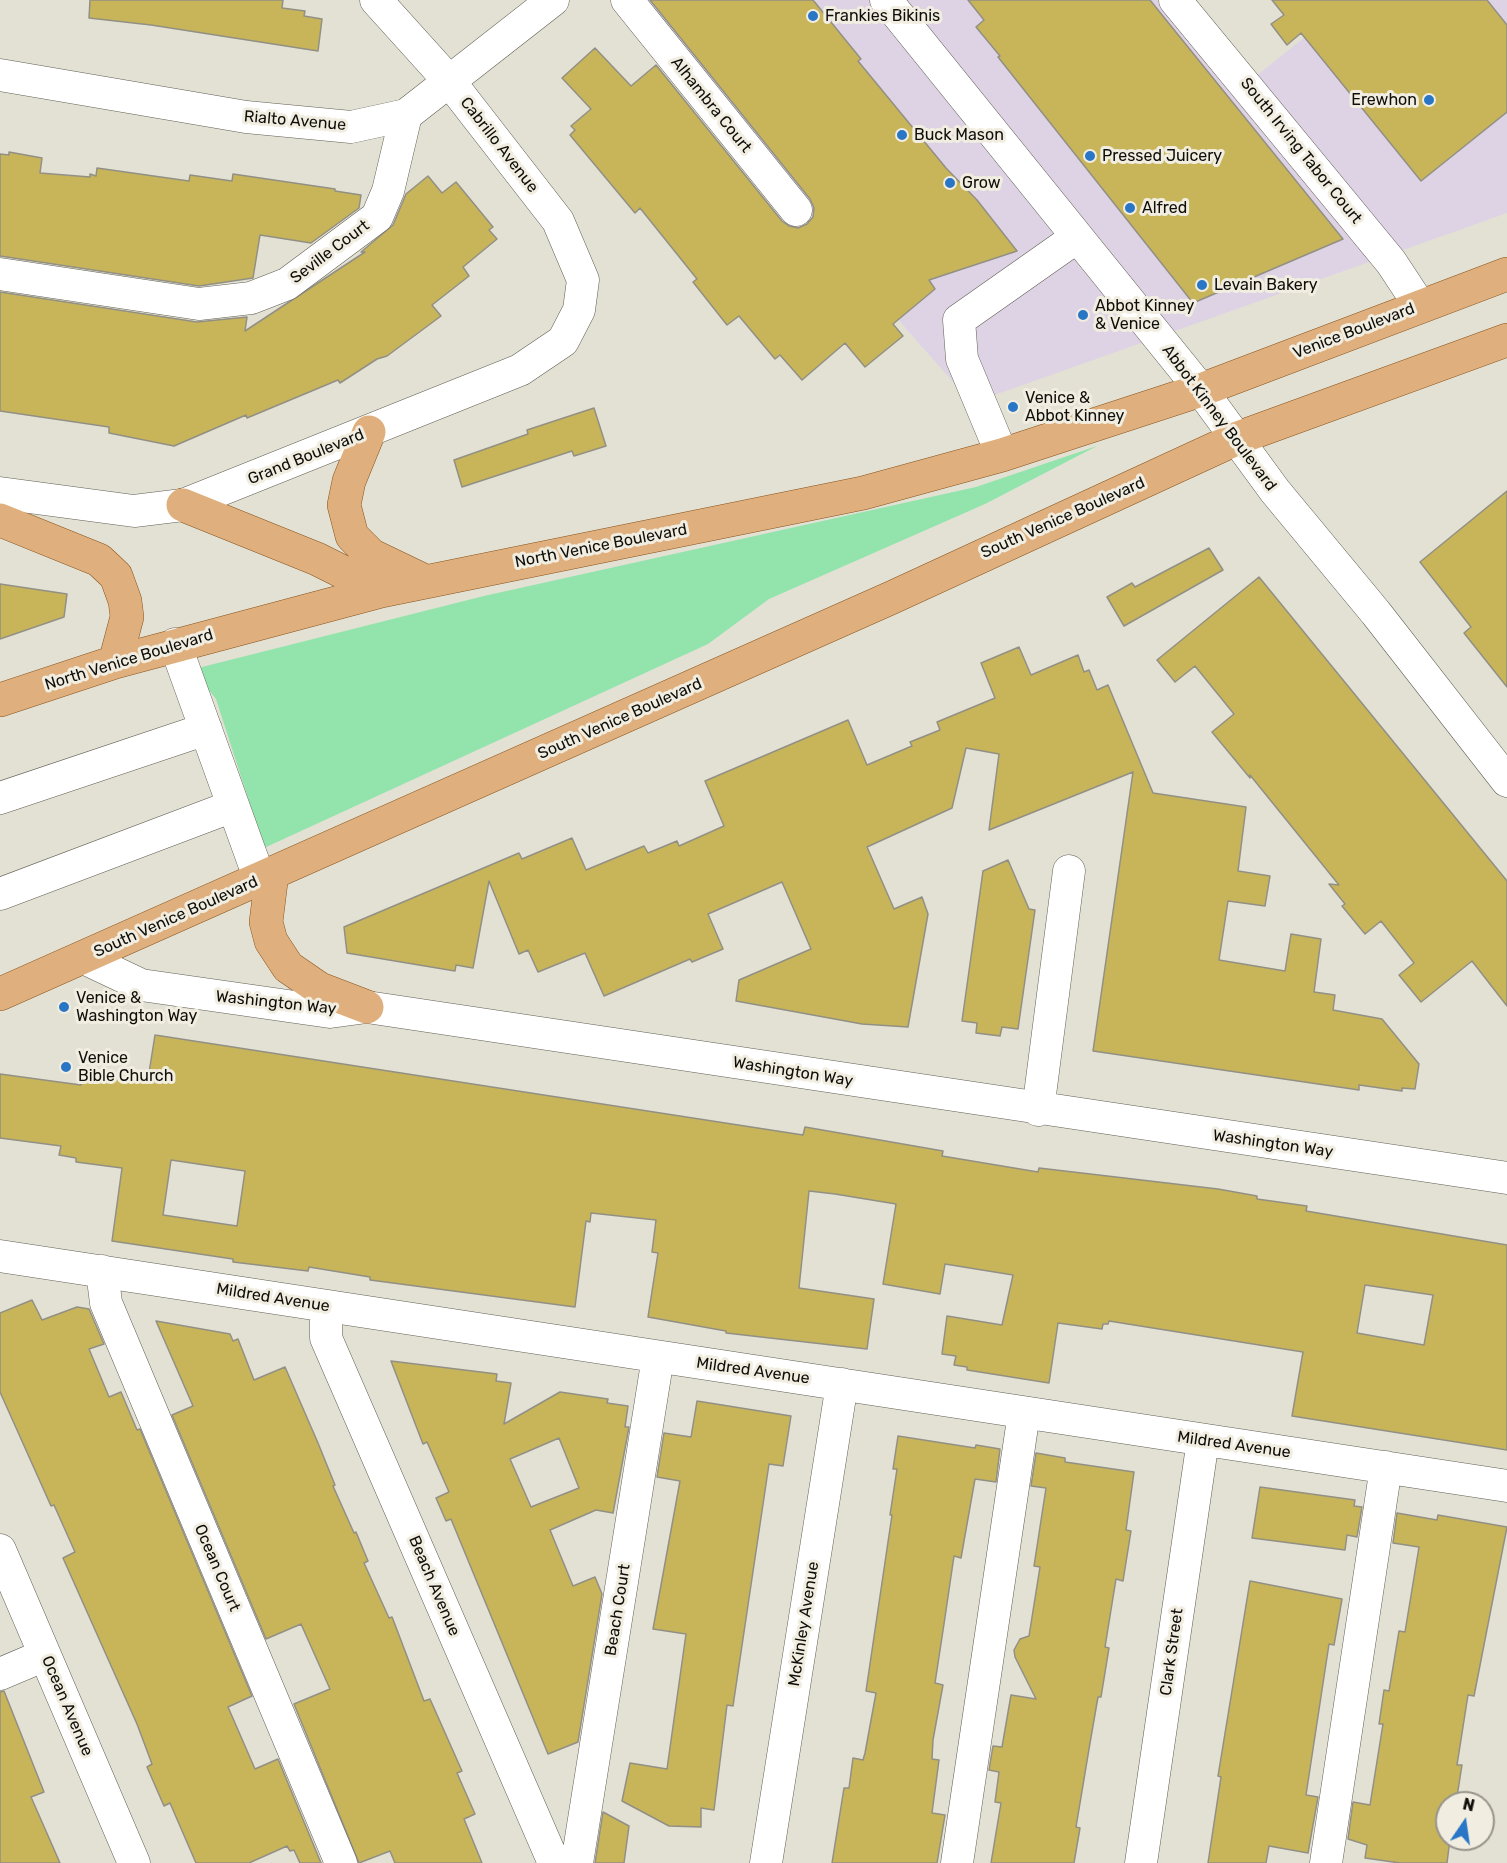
<!DOCTYPE html>
<style>
body{margin:0}
#map{position:relative;width:1507px;height:1863px;overflow:hidden;background:#e3e1d4;font-family:Rubik,sans-serif}
canvas{display:block}
.north{position:absolute;left:1435px;top:1791px;width:60px;height:60px;box-sizing:border-box;background:#f1eee1;border:2px solid #97948b;border-radius:50%;rotate:13deg;font-size:16px;font-weight:700;line-height:24px;text-align:center;color:#0f0e0a}
.north::after{content:'';display:block;margin:auto;width:21px;height:27px;background:#2a76c6;clip-path:polygon(50% 0,100% 100%,50% 72%,0 100%)}
</style>
<div id="map">
<canvas width="1507" height="1863"></canvas>
<div class="north">N</div>
</div>
<script>
const c = document.querySelector('canvas').getContext('2d');
c.lineJoin = 'round';
function fill(path, color) { c.fillStyle = color; c.fill(path, 'evenodd'); }
const shape = rows => new Path2D(rows.map(r => 'M' + r).join(''));
function stroke(path, color, width, dash) { c.strokeStyle = color; c.lineWidth = width; c.lineCap = dash ? 'butt' : 'round'; c.setLineDash(dash || []); c.stroke(path); }
function label(font, color, halo, rows, align = 'center') {
  c.font = font + ' Rubik,sans-serif'; c.lineWidth = 6; c.setLineDash([]); c.textBaseline = 'middle'; c.strokeStyle = halo; c.fillStyle = color; for (const [text, x, y, turn = 0] of rows) {
    c.save(); c.translate(x, y); c.rotate((+turn || 0) * Math.PI / 180); c.textAlign = isNaN(turn) ? turn : align; if (halo) c.strokeText(text, 0, 0); c.fillText(text, 0, 0); c.restore();
  }
}
const commercial = shape([
 [634,0,1157,0,1235,93,1351,0,1507,0,1507,213,972,403,908,331]
]);
const green = shape([
 [1097,446,985,504,769,599,708,644,264,848,216,699,196,674,198,668,484,596,976,487]
]);
const building = shape([
 [90,0,283,0,282,8,305,11,304,16,322,19,318,51,151,25,89,18,90,0],
 [650,0,813,0,861,59,858,61,946,168,977,200,1017,251,929,280,935,289,893,324,903,336,865,367,845,343,802,380,780,355,775,359,739,316,727,325,693,282,697,279,640,208,635,213,570,135,575,130,571,126,591,109,562,78,595,48,631,86,656,65,782,221,789,226,798,228,807,224,813,217,814,208,810,199,650,0],
 [968,0,1150,0,1343,239,1193,303,998,57,1000,56,976,27,984,20,968,0],
 [1272,0,1487,0,1507,25,1507,112,1421,181,1301,33,1287,45,1271,24,1284,15,1272,0],
 [9,152,42,158,40,173,90,177,90,174,96,176,97,168,189,181,190,175,232,181,233,174,335,189,335,191,361,195,359,208,311,243,260,235,253,278,199,286,0,256,0,154,9,155,9,152],
 [428,176,442,193,456,182,493,227,489,230,497,239,463,267,469,276,432,305,441,316,387,356,377,359,340,383,338,380,247,418,246,415,174,446,109,433,109,427,0,411,0,292,197,322,247,317,245,331,365,252,361,252,393,225,406,194,428,176],
 [594,408,606,446,574,456,572,451,462,487,454,460,528,434,527,430,594,408],
 [1507,491,1507,687,1464,633,1471,627,1420,562,1507,491],
 [1209,548,1223,570,1124,626,1107,597,1132,583,1135,587,1209,548],
 [1259,577,1507,881,1507,1006,1472,961,1421,1002,1399,975,1414,963,1381,921,1365,934,1342,906,1345,904,1329,884,1339,885,1250,775,1250,778,1212,732,1234,714,1195,666,1175,682,1157,660,1259,577],
 [0,584,67,594,64,617,0,639,0,584],
 [1019,647,1031,675,1078,655,1084,672,1089,670,1097,690,1108,685,1153,793,1246,807,1238,871,1270,876,1265,906,1228,901,1219,960,1285,971,1291,934,1321,939,1314,992,1335,995,1333,1010,1382,1019,1419,1064,1415,1089,1402,1088,1402,1091,1359,1085,1359,1090,1093,1051,1133,772,989,830,999,754,966,748,952,808,867,847,894,909,922,897,928,914,908,1027,862,1024,736,1001,739,980,811,949,782,882,708,914,723,949,692,962,690,959,604,996,585,953,538,972,528,950,519,954,489,881,473,968,456,965,455,971,347,953,344,927,519,853,522,859,572,838,586,870,644,846,648,853,677,841,679,846,724,826,705,781,848,720,867,765,912,746,910,742,940,730,937,722,995,698,981,663,1019,647],
 [1008,860,1029,909,1035,910,1018,1029,1002,1027,1000,1036,976,1033,977,1023,962,1021,983,871,1008,860],
 [155,1035,803,1135,805,1127,943,1151,942,1156,1038,1172,1039,1168,1218,1189,1257,1196,1257,1199,1307,1206,1306,1211,1507,1245,1507,1450,1292,1416,1303,1352,1109,1321,1108,1324,1103,1324,1102,1329,1058,1323,1049,1383,967,1370,967,1367,954,1365,956,1356,942,1354,947,1316,1002,1325,1013,1275,945,1264,940,1294,883,1284,896,1204,835,1194,809,1191,799,1288,874,1299,867,1349,726,1333,726,1331,648,1317,658,1253,652,1252,656,1220,591,1213,590,1222,586,1221,575,1307,370,1280,370,1277,309,1267,308,1271,233,1262,233,1259,112,1241,122,1168,76,1162,76,1158,59,1155,61,1146,0,1138,0,1074,81,1085,82,1077,88,1078,89,1071,148,1079,155,1035],
 [171,1160,245,1171,237,1226,163,1215,171,1160],
 [1365,1285,1433,1295,1424,1345,1357,1333,1365,1285],
 [32,1300,42,1320,77,1307,89,1309,104,1344,89,1349,109,1397,121,1392,137,1430,140,1429,252,1696,228,1707,255,1769,278,1759,321,1863,300,1863,294,1850,290,1851,287,1846,249,1863,196,1863,170,1803,164,1806,147,1767,152,1764,137,1724,63,1558,75,1552,54,1505,51,1506,0,1392,0,1313,32,1300],
 [156,1321,230,1334,233,1341,238,1339,254,1380,285,1367,318,1443,335,1485,333,1486,354,1533,356,1532,368,1561,364,1563,389,1618,392,1617,394,1622,424,1701,430,1699,462,1771,457,1773,475,1814,464,1819,482,1863,395,1863,390,1851,359,1863,294,1704,330,1689,301,1624,266,1639,172,1415,193,1406,156,1321],
 [391,1361,497,1374,496,1381,511,1383,504,1424,560,1392,608,1399,607,1403,628,1406,625,1427,629,1427,613,1513,596,1510,550,1530,573,1586,595,1577,602,1594,578,1742,548,1754,451,1519,446,1521,436,1498,449,1492,427,1442,423,1444,391,1361],
 [559,1438,579,1488,531,1507,510,1459,559,1438],
 [697,1401,791,1416,783,1466,769,1464,733,1706,727,1705,714,1810,701,1808,701,1827,669,1826,622,1801,630,1763,667,1769,686,1634,653,1629,680,1481,657,1477,664,1433,691,1437,697,1401],
 [898,1436,975,1448,976,1445,1000,1449,996,1482,975,1479,961,1558,954,1556,944,1624,935,1683,943,1685,933,1740,932,1759,939,1760,932,1813,945,1815,937,1863,832,1863,844,1788,849,1788,853,1758,863,1760,865,1753,876,1693,866,1691,892,1515,890,1515,897,1469,893,1469,898,1436],
 [1036,1453,1065,1458,1065,1462,1134,1472,1126,1530,1131,1531,1123,1581,1116,1579,1105,1647,1109,1648,1101,1697,1098,1697,1090,1743,1076,1827,1080,1828,1074,1863,991,1863,1001,1803,995,1802,999,1772,989,1770,993,1746,1002,1747,1011,1695,1036,1699,1015,1657,1014,1650,1020,1639,1029,1636,1040,1567,1034,1566,1046,1488,1031,1486,1036,1453],
 [1260,1487,1355,1500,1354,1506,1362,1507,1357,1537,1347,1535,1345,1550,1252,1538,1260,1487],
 [1397,1513,1437,1520,1438,1515,1507,1527,1474,1696,1468,1695,1457,1765,1462,1765,1456,1803,1447,1803,1447,1839,1450,1839,1447,1863,1400,1863,1365,1858,1367,1845,1348,1839,1353,1802,1370,1805,1383,1724,1379,1724,1384,1690,1389,1691,1399,1631,1405,1632,1419,1547,1393,1543,1397,1513],
 [1250,1581,1342,1599,1334,1645,1329,1644,1306,1795,1318,1797,1308,1853,1269,1846,1266,1863,1208,1863,1221,1777,1218,1776,1250,1581],
 [4,1691,44,1792,31,1797,60,1863,0,1863,0,1692,4,1691],
 [603,1812,629,1826,624,1863,595,1863,603,1812]
]);
const minor = shape([
 [627,0,796,210],
 [886,0,1201,390,1275,491,1376,613,1507,781],
 [1175,0,1391,262,1420,306],
 [0,75,246,117,351,127,406,115,553,0],
 [0,274,199,304,251,298,287,284,377,217,388,191,406,115],
 [1002,455,962,359,959,320,1077,237],
 [0,493,134,511,183,505,520,370,563,341,579,310,583,280,558,221,450,82,376,0],
 [175,644,260,880],
 [0,798,206,729],
 [0,894,233,806],
 [84,958,141,985,330,1012,367,1007,1507,1178],
 [1038,1110,1069,871],
 [0,1256,1507,1486],
 [102,1271,106,1303,341,1863],
 [326,1306,326,1338,554,1863],
 [0,1550,134,1863],
 [0,1674,45,1655],
 [577,1863,658,1357],
 [766,1863,842,1384],
 [957,1863,1024,1413],
 [1141,1863,1203,1440],
 [1326,1863,1386,1467]
]);
const major = shape([
 [369,432,349,481,344,505,352,536,371,555,423,580],
 [183,505,317,559,381,591],
 [0,520,99,560,116,576,125,601,127,617,115,662],
 [0,700,115,662,381,591,863,493,1002,455,1201,390,1507,274],
 [272,874,266,922,271,941,288,967,320,989,367,1007],
 [0,994,893,597,1238,438,1507,340]
]);
const markers = [
 [813,16,6,"#2a76c6"],
 [1429,100,6,"#2a76c6"],
 [902,135,6,"#2a76c6"],
 [1090,156,6,"#2a76c6"],
 [950,183,6,"#2a76c6"],
 [1130,208,6,"#2a76c6"],
 [1202,285,6,"#2a76c6"],
 [1083,315,6,"#2a76c6"],
 [1013,407,6,"#2a76c6"],
 [64,1007,6,"#2a76c6"],
 [66,1067,6,"#2a76c6"]
];
const poiNames = [
 ["Frankies Bikinis",825,16],
 ["Erewhon",1417,100,"right"],
 ["Buck Mason",914,135],
 ["Pressed Juicery",1102,156],
 ["Grow",962,183],
 ["Alfred",1142,208],
 ["Levain Bakery",1214,285],
 ["Abbot Kinney",1095,306],
 ["& Venice",1095,324],
 ["Venice &",1025,398],
 ["Abbot Kinney",1025,416],
 ["Venice &",76,998],
 ["Washington Way",76,1016],
 ["Venice",78,1058],
 ["Bible Church",78,1076]
];
const streetNames = [
 ["Alhambra Court",711,105,51],
 ["Rialto Avenue",295,121,5],
 ["Cabrillo Avenue",499,145,52],
 ["South Irving Tabor Court",1301,151,51],
 ["Seville Court",330,252,-37],
 ["Venice Boulevard",1354,331,-21],
 ["Abbot Kinney Boulevard",1219,418,53],
 ["Grand Boulevard",306,457,-22],
 ["South Venice Boulevard",1063,518,-24],
 ["North Venice Boulevard",601,546,-11],
 ["North Venice Boulevard",129,660,-17],
 ["South Venice Boulevard",620,719,-24],
 ["South Venice Boulevard",176,917,-24],
 ["Washington Way",276,1003,6],
 ["Washington Way",793,1072,9],
 ["Washington Way",1273,1144,8],
 ["Mildred Avenue",273,1298,9],
 ["Mildred Avenue",753,1371,8],
 ["Mildred Avenue",1234,1445,8],
 ["Ocean Court",217,1568,67],
 ["Beach Avenue",434,1586,67],
 ["Beach Court",618,1610,-81],
 ["McKinley Avenue",804,1624,-81],
 ["Clark Street",1172,1652,-82],
 ["Ocean Avenue",67,1706,67]
];
fill(commercial, '#ded2e5');
fill(green, '#92e3ac');
fill(building, '#c8b55a');
stroke(building, '#929084', 1.5);
stroke(minor, '#615f54', 33);
stroke(major, '#88541d', 34);
stroke(minor, '#fff', 32);
stroke(major, '#dfaf7d', 33);
for (const [x, y, r, color] of markers) { const dot = new Path2D(); dot.arc(x, y, r, 0, 2 * Math.PI); c.fillStyle = color; c.fill(dot); stroke(dot, '#f1eee1', 2); }
label('16px', '#0f0e0a', '#f1eee1', poiNames, 'left');
label('16px', '#0f0e0a', '#f1eee1', streetNames);
</script>
